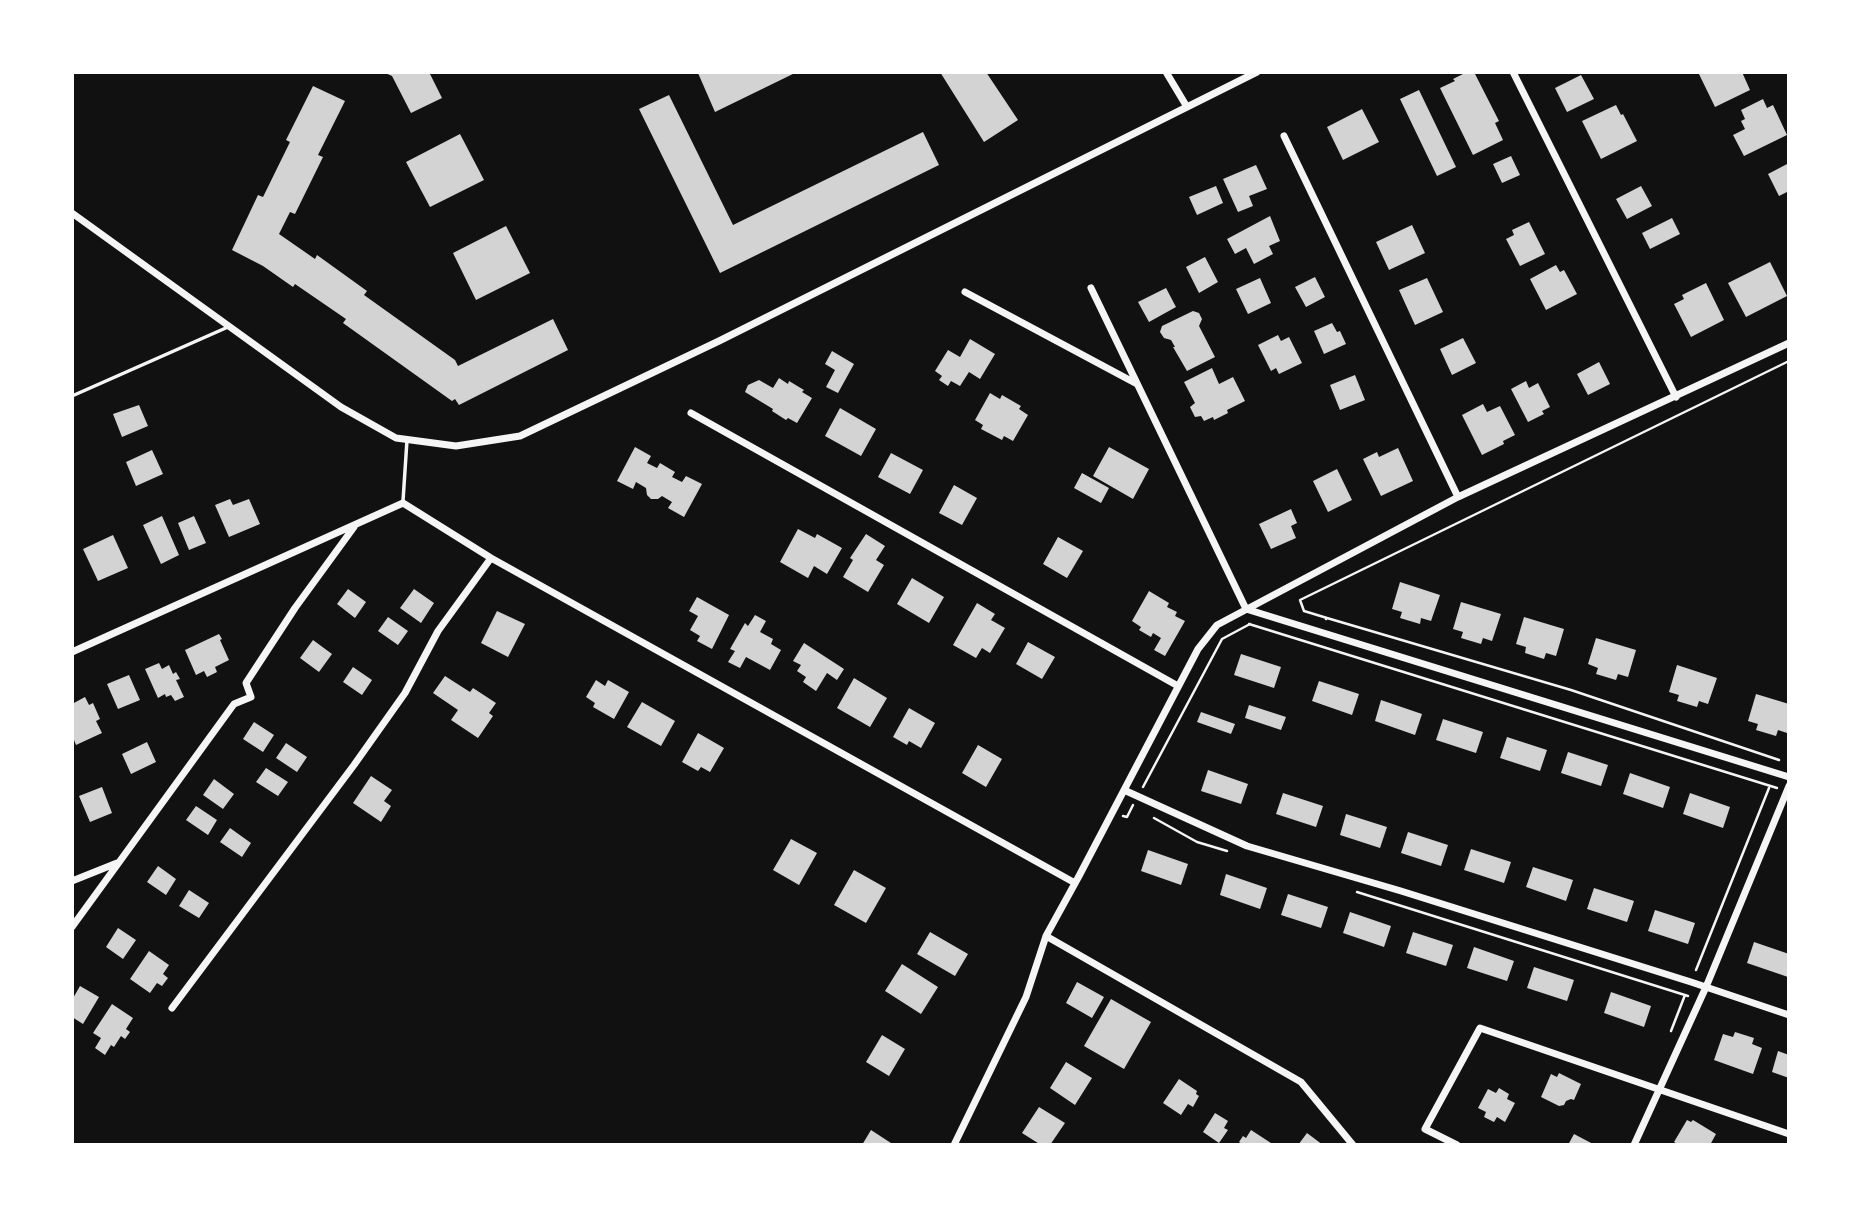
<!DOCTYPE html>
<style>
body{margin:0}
#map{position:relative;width:1861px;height:1217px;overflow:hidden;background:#111;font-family:"Exo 2",sans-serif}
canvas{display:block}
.frame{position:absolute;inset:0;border:74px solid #fff;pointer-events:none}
</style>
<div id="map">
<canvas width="1861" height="1217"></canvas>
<div class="frame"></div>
</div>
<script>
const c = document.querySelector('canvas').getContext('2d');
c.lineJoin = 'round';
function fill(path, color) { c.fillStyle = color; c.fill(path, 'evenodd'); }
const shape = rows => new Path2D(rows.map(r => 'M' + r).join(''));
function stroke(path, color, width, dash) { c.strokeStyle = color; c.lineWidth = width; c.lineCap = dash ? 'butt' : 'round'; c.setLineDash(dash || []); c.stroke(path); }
const building = shape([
 [383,72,429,72,442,98,411,113,392,76],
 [701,72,797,72,715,112,698,73],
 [940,72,986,72,1018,120,984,142],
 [1467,72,1474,72,1499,121,1495,123,1503,140,1473,155,1440,88,1455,81,1453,79],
 [1698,72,1742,72,1750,90,1715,107],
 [1581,75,1594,99,1567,112,1555,88],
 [313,86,345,101,318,155,323,157,295,214,290,212,279,234,315,259,317,255,367,291,364,295,455,360,458,366,553,319,568,350,459,405,455,399,452,401,343,323,346,319,295,284,293,287,263,266,232,250,258,195,263,197,290,142,286,140],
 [1419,90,1456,167,1437,176,1400,99],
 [669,95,733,225,923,132,939,165,720,273,639,109],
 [1763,99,1767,108,1773,105,1787,135,1744,156,1733,135,1745,129,1741,121,1745,119,1741,110],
 [1616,105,1621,115,1623,114,1637,141,1601,159,1582,121],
 [1362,109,1379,142,1343,160,1327,127],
 [460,134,484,180,430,207,406,162],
 [1511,156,1520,175,1502,183,1493,164],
 [1789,163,1789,191,1779,196,1768,174],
 [1256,165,1267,189,1249,196,1253,206,1238,212,1223,179],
 [1216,186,1223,203,1197,215,1189,197],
 [1641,186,1652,206,1627,219,1616,199],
 [1270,216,1280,241,1269,246,1273,254,1254,264,1246,248,1235,254,1227,239],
 [1672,218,1680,234,1650,249,1642,233],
 [1529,222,1545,254,1520,266,1506,239,1514,235,1512,230],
 [1412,225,1425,253,1389,270,1376,242],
 [506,226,530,273,476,300,453,253],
 [1205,257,1218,282,1199,293,1186,267],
 [1770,262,1787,296,1746,317,1728,283],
 [1556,265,1560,272,1564,270,1577,294,1546,310,1530,279],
 [1315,277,1325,297,1306,307,1295,287],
 [1260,278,1271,303,1248,314,1236,289],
 [1427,278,1443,312,1415,325,1399,290],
 [1706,283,1724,320,1691,337,1674,304,1684,299,1682,295],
 [1166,288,1176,307,1149,322,1138,302],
 [1193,311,1199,313,1202,319,1199,326,1215,357,1187,371,1173,347,1175,347,1171,340,1164,338,1160,332,1162,326],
 [1332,323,1337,332,1340,331,1346,344,1324,354,1314,331],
 [1278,335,1281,341,1289,337,1302,363,1279,374,1276,368,1271,371,1258,345],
 [1463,338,1476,363,1452,375,1440,349],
 [970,339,995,354,980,379,969,372,960,386,951,381,948,386,939,380,942,376,935,371,948,350,960,357],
 [832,351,854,364,838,393,826,387,835,370,825,364],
 [1599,362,1610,384,1588,395,1577,374],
 [1212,368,1219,384,1233,377,1245,401,1227,410,1228,413,1214,420,1213,417,1204,421,1201,416,1195,417,1190,407,1195,403,1184,382],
 [1355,375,1365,400,1340,410,1330,385],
 [779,378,788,384,789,381,804,390,802,392,812,398,797,423,788,418,786,420,772,411,773,409,745,392,748,385,759,380,773,388],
 [1526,381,1529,388,1538,383,1550,407,1542,411,1544,414,1528,422,1511,389],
 [990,393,1000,399,1002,395,1021,406,1019,409,1028,415,1013,441,1004,436,1002,440,981,429,983,425,975,420],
 [1483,404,1487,412,1500,406,1515,435,1503,441,1504,444,1482,455,1462,415],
 [139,405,148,426,122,437,113,414],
 [840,408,876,429,861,456,825,436],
 [635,447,651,456,647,463,657,468,660,463,675,472,672,477,682,482,686,476,702,484,684,517,668,508,672,502,662,496,658,499,651,499,647,495,646,488,636,482,633,489,617,481],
 [1109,447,1149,469,1133,499,1093,476],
 [1398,448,1413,481,1381,496,1363,459,1377,452,1379,457],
 [152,450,163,474,136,486,126,462],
 [891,453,923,470,910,494,878,477],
 [1337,469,1352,500,1328,512,1313,481],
 [1082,473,1109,488,1101,503,1074,488],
 [954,485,977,498,962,525,939,513],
 [230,499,233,505,249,499,260,524,229,537,215,505],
 [1291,509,1297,523,1291,526,1296,538,1271,549,1259,524],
 [162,516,179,555,161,564,143,525],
 [194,516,206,543,189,550,178,523],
 [798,529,815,538,817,534,842,548,827,574,814,566,808,578,780,562],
 [866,534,885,546,876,560,884,565,868,592,843,577,853,560,850,558],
 [113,535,128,568,98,581,83,549],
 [1058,537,1083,551,1067,578,1043,564],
 [912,578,944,597,929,623,897,604],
 [1400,582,1440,595,1431,621,1421,618,1420,624,1400,618,1402,612,1392,609],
 [348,589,366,602,355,618,337,604],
 [414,589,434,603,421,623,400,608],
 [1149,591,1169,603,1167,607,1177,612,1175,616,1185,621,1165,656,1154,650,1161,638,1153,633,1151,637,1139,630,1141,627,1132,621],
 [697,597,729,615,712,649,697,641,700,636,690,630,698,616,689,611],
 [1461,602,1501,614,1492,641,1483,638,1481,644,1461,638,1463,632,1453,629],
 [977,603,995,614,991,620,1005,628,990,653,982,648,976,658,953,645],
 [497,611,525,624,508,657,481,643],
 [755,615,766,621,760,632,773,639,771,644,781,650,770,670,746,657,740,668,728,662,735,651,730,649,745,623,748,626],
 [388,617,408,631,398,645,378,631],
 [1524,617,1564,629,1556,656,1546,653,1544,659,1525,653,1526,647,1516,644],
 [219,634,222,639,220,640,229,660,215,667,217,672,207,677,204,671,196,675,185,650],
 [1596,638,1636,650,1628,677,1618,674,1616,680,1596,674,1598,668,1588,664],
 [313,640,332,654,319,672,300,658],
 [1028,642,1055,657,1042,679,1016,664],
 [804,643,844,669,837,680,827,673,816,691,803,682,806,677,797,671,801,665,793,661],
 [1241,654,1281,667,1274,688,1234,675],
 [159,663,162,669,169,665,173,674,176,672,180,679,176,680,184,697,175,701,171,695,166,697,165,694,158,698,145,669],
 [1677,665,1717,678,1708,704,1699,701,1697,707,1677,701,1679,695,1669,692],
 [353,667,372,680,362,695,343,682],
 [129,675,140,700,118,709,107,684],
 [445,676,470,692,473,688,496,703,489,713,493,716,478,738,451,720,458,710,433,693],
 [854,678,887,698,870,727,837,708],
 [596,680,605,686,608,680,629,692,614,719,593,707,595,703,586,697],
 [1319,681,1359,694,1352,715,1312,701],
 [1756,694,1789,704,1789,727,1787,733,1778,730,1776,736,1756,730,1758,724,1748,721],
 [85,697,89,705,93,703,100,719,96,721,102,733,76,745,72,735,72,704],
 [1381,700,1422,714,1415,735,1375,721],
 [642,702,675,721,661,746,627,727],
 [1249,705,1286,717,1281,730,1245,718],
 [909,708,935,723,921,748,909,741,907,745,893,737],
 [1201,712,1235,724,1231,734,1197,722],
 [1443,719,1483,732,1476,753,1436,740],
 [254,722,274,735,263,752,243,739],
 [698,733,724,748,710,772,701,767,698,771,682,762],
 [1507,737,1547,750,1540,771,1500,758],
 [147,742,156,762,131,774,122,754],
 [286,743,307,757,297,772,276,758],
 [978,745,1002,759,986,787,962,773],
 [1568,752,1608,765,1601,786,1561,773],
 [266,768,288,782,278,796,256,782],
 [1208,770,1248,784,1241,804,1201,791],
 [1630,773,1670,787,1663,808,1623,794],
 [371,776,392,790,384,801,391,806,381,822,353,803],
 [214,779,234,794,223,809,203,795],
 [102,787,112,813,90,822,79,796],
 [1283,793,1323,806,1316,827,1276,814],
 [1690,793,1730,807,1723,828,1683,814],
 [196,806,217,820,208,835,186,820],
 [1346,814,1387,827,1380,848,1340,835],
 [230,828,251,843,242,857,220,842],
 [1408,832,1448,845,1441,866,1401,853],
 [791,839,817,853,799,885,773,870],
 [1471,849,1511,862,1504,883,1464,870],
 [1148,850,1188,864,1181,885,1141,871],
 [158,866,176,879,166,895,147,882],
 [1533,867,1573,880,1566,901,1526,887],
 [854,870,886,888,866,923,834,905],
 [1226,874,1267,888,1260,909,1220,895],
 [1594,888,1634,901,1627,922,1587,909],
 [189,890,209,903,199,918,179,906],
 [1288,894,1328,907,1321,928,1281,915],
 [1655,910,1695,923,1688,944,1648,931],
 [1350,912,1391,926,1384,947,1343,933],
 [118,928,136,940,123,959,106,947],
 [930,932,968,954,955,976,917,954],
 [1413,932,1453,945,1446,966,1406,953],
 [1754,942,1789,954,1788,977,1747,963],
 [1474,947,1514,961,1507,981,1467,968],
 [149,951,169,965,163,974,168,978,162,986,157,983,150,993,130,979],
 [902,964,938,987,921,1014,885,991],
 [1534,967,1574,980,1567,1001,1527,988],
 [1077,982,1104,997,1092,1018,1066,1003],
 [80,986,99,997,83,1024,72,1017,72,1000],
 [1611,992,1651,1006,1644,1027,1604,1013],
 [1111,999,1151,1022,1124,1069,1084,1046],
 [112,1004,133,1018,126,1029,130,1032,125,1039,121,1036,114,1047,111,1045,105,1055,95,1048,101,1038,93,1033],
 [1735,1032,1754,1038,1752,1044,1762,1048,1753,1074,1714,1060,1723,1034,1733,1037],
 [882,1035,905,1049,889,1076,866,1062],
 [1778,1051,1789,1055,1789,1078,1772,1072],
 [1066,1062,1092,1078,1075,1105,1050,1088],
 [1559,1073,1581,1084,1574,1100,1571,1099,1566,1101,1564,1105,1559,1106,1541,1097,1551,1074,1557,1077],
 [1179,1079,1197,1091,1196,1094,1199,1096,1193,1107,1188,1104,1181,1115,1163,1103],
 [1499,1088,1509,1094,1507,1099,1515,1103,1505,1122,1497,1117,1494,1122,1484,1117,1486,1112,1478,1108,1488,1089,1496,1093],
 [1039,1107,1065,1123,1050,1145,1041,1145,1022,1133],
 [1215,1113,1228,1121,1224,1128,1228,1130,1219,1143,1203,1132],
 [1687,1120,1691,1122,1693,1120,1716,1134,1710,1145,1679,1145,1674,1142],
 [871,1130,894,1145,862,1145],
 [1251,1130,1274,1145,1241,1145,1242,1144,1239,1142,1243,1136,1246,1138],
 [1307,1133,1323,1145,1298,1145],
 [1574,1134,1595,1145,1568,1145]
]);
const path = shape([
 [1327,618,1304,611,1300,600,1789,361],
 [1326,619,1327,618,1571,690,1779,760],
 [1249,624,1777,788],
 [1143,787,1222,639,1250,624],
 [1123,816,1127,817,1133,805],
 [1154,818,1197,842,1227,851],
 [1357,892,1688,996],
 [1696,970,1769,788],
 [1671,1031,1685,995]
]);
const service = shape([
 [72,396,228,327],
 [403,501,407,440]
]);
const minor = shape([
 [1166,72,1187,107],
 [1513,72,1676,397],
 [1284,136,1458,497],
 [72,213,341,407,396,438,456,446,520,436,719,341,1257,72],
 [1091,288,1246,609,1789,777],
 [965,292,1137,384],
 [691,413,1178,686],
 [72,652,403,503,491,558,1075,883],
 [1124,790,1247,846,1401,891,1691,982,1789,1015],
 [72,881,117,863],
 [72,927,234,704,251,697,246,683,295,608,354,527],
 [1046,936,1079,876,1198,649,1217,625,1458,497,1789,343],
 [172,1008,354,765,405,693,438,631,491,558],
 [954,1145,1026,997,1046,936,1301,1082,1353,1145],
 [1457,1145,1425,1129,1480,1028,1789,1134],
 [1634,1145,1706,987,1789,786]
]);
fill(building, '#d3d3d3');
stroke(path, '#f5f5f5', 2.5);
stroke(service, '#f5f5f5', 3.5);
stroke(minor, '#f5f5f5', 7);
</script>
